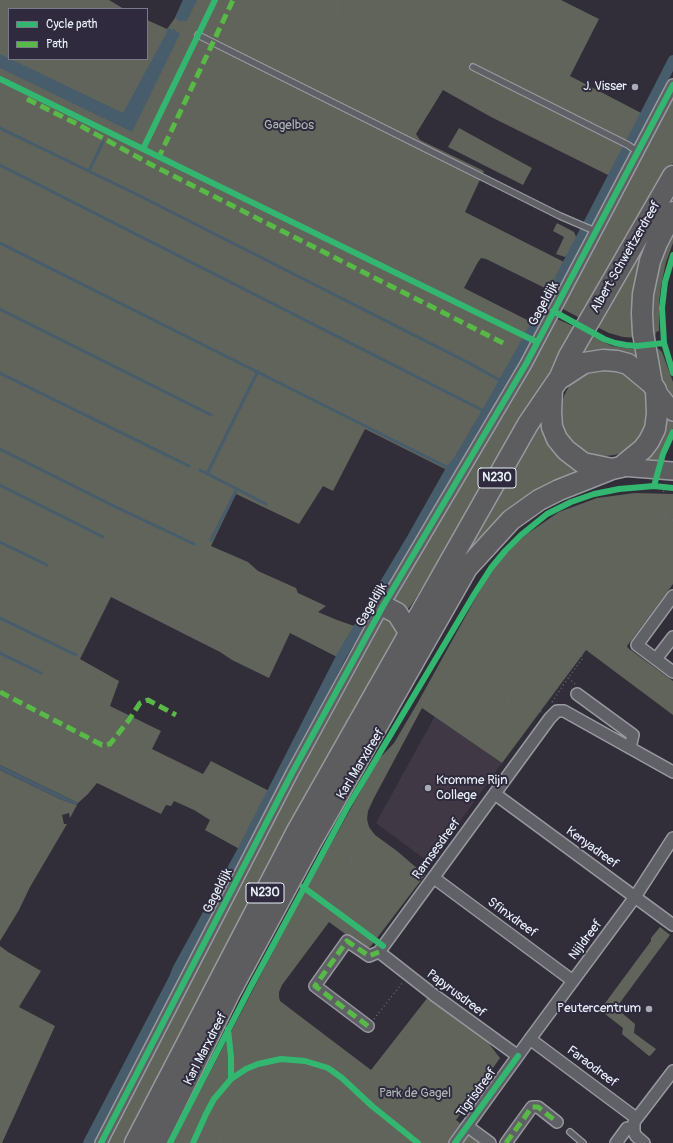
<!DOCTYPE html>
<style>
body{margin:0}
#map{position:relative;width:673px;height:1143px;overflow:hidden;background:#312e39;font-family:Pangolin,sans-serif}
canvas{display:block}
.legend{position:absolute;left:8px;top:8px;width:140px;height:52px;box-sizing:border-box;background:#2f2a3d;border:1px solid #797a88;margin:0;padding:5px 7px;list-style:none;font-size:12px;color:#e8f1f8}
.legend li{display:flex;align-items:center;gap:8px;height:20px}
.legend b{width:20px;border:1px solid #797a88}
</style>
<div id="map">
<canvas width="673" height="1143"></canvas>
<ul class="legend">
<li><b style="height:5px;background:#33b770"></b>Cycle path</li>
<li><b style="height:5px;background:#58b947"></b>Path</li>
</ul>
</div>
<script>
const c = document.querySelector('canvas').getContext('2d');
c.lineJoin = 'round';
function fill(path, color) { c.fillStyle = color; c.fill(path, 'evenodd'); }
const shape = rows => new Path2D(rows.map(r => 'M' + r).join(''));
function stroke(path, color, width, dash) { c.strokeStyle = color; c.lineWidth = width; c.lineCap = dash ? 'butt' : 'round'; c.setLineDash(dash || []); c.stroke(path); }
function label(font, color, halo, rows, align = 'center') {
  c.font = font + ' Pangolin,sans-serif'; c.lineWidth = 4; c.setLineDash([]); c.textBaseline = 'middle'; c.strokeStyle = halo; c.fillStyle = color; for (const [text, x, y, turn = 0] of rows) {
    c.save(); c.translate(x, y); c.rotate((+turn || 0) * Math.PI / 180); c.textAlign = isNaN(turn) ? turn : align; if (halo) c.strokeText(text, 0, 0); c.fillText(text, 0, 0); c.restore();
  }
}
const built = shape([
 [435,716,502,763,430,863,376,823]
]);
const green = shape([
 [0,0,109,0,124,9,9,9,9,59,147,59,147,20,167,29,175,18,183,0,561,0,599,19,570,76,645,115,612,177,491,117,443,90,416,134,420,140,484,171,465,212,568,264,553,292,486,259,481,258,478,262,464,288,537,325,507,383,453,473,365,429,333,491,323,486,299,524,236,494,211,546,248,562,258,571,296,588,298,593,326,606,318,612,337,620,360,628,343,660,290,633,269,678,232,660,220,652,111,597,80,659,119,681,110,706,161,731,152,749,203,774,211,761,273,793,243,851,205,830,210,820,194,810,174,801,171,806,166,805,161,814,97,783,88,794,78,803,0,765],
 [673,94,673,163,582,319,561,308,637,164],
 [459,128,532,168,523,185,448,147],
 [673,184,673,197,661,218,637,338,623,337,609,333,593,325],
 [557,223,574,232,577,239,570,252,565,257,556,254,564,237,553,231],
 [673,223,673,243,666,262,661,286,659,303,659,331,656,332,655,338,651,340,649,295],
 [586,231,589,233,588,236,557,297,553,295],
 [555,318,577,328,549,374,448,552,431,573,412,604,408,609,403,610,392,600],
 [588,334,612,346,626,348,639,349,643,362,574,360],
 [655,348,659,349,662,352,673,382,673,399,660,374],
 '561 412a44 44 0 1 1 88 0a44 44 0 1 1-88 0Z',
 [667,413,673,421,673,428,663,449,658,463,642,462],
 [539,419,584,472,499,522,287,859],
 [635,493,673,494,673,584,627,646,628,648,673,681,673,715,586,650,502,763,422,708,374,798,368,811,367,819,369,827,375,835,397,851,425,875,371,946,368,948,363,947,329,922,282,985,279,992,279,997,280,1001,371,1070,428,997,473,1023,500,1058,456,1120,485,1143,173,1143,303,894,378,760,394,743,417,704,489,574,511,547,527,534,559,512,597,498],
 [389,616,401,637,128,1143,105,1143,331,710,381,619],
 [0,770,60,799,77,805,70,818,69,813,62,815,64,824,67,824,30,887,19,910,0,941],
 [660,927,670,935,616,1008,635,1024,634,1033,656,1049,651,1055,649,1056,622,1034,623,1028,600,1010,651,941,651,938],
 [0,946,8,952,41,971,19,1007,55,1026,2,1143,0,1143]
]);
const water = shape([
 [183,0,197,0,187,21,182,21,181,22,175,18],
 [168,28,173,30,174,29,180,34,132,132,0,68,0,54,123,113,165,36],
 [0,765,78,803,77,805,60,799,0,770]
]);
const stream = shape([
 [0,128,136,194,469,363,503,382],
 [0,165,486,412],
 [89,171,103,142],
 [0,243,451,469],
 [0,309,211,415],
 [0,373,189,466],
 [0,449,120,509,194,544],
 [200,470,237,489],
 [207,474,258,371],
 [0,485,103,537],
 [211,540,237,489,266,504],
 [0,542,47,565],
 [0,618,76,655],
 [0,653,41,673]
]);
const canal = shape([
 [630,144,673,60],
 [88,1143,174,978,177,970,241,853,342,655,412,538,451,469,459,459,493,401,541,315,627,149]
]);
const path = shape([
 [338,0,338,22,342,44,372,91,387,99],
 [380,117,387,99,436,0],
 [322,237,373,131],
 [665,516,673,520],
 [486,629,482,603,483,594,486,587,511,556,534,534,546,524,569,512,582,505,598,500,629,497,667,498,661,486],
 [443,675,507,701],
 [575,684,568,678,583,658,579,651,575,639,573,621,577,609,602,591,614,587,629,579,636,572,640,564,672,586],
 '507 703a9 9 0 1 1 18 0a9 9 0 1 1-18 0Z',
 [552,702,568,678],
 [525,707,542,712],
 [351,863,356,863,419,880],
 [374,1019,403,982],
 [359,1126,372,1106,389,1086,411,1068,439,1055,457,1041,466,1031],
 [220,1143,226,1125,242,1104,246,1092,248,1083,243,1060,244,1052,264,989,275,973,338,891,351,863,351,825,353,819,431,690,443,675,464,654,480,634,486,629,502,626,514,621,522,613,530,603,541,575,558,560,571,552,589,547,601,546,612,549,640,564,653,542,665,516,667,498],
 [271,1143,292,1135,311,1121,324,1116,350,1125,384,1129,404,1133]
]);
const lane = shape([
 [198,35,560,216,595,231],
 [473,67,628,145,638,152],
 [570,1132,583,1143]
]);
const street = shape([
 [673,596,637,645,673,672],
 [656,659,673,637],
 [577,694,633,735,630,748],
 [495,794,673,925],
 [434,878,573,981],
 [368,1026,315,986,347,941,369,956,379,952],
 [530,1039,636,1118],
 [518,1056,434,995,379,952,550,718,557,711,564,711,673,772],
 [467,1126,490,1143],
 [101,1143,292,773,383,606,526,364,673,85],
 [455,1143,530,1039,635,897,673,838],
 [506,1143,532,1107,538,1107,557,1122],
 [616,1143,627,1128,633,1128],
 [644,1143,636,1136,634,1132,634,1122,673,1071]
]);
const primary = shape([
 [656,390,673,412],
 [621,467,673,471]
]);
const highway = shape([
 [559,379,569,356,673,176],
 [652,384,643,333,642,313,643,294,650,261,657,243,673,212],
 [383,606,397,613,407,629,408,637],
 [135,1143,296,833,528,424,558,380,584,363,603,360,617,361,628,364,652,384,656,390,657,414,655,429,649,441,643,449,621,467,612,469,583,463,566,450,557,439,552,427,551,412,552,390],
 [156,1143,230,992,311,842,467,568,511,520,539,500,559,490,612,469]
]);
const quiet = shape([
 [27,99,79,125,152,165,507,345],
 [158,159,233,0],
 [0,692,102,745,110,744,129,720,140,703,148,700,176,715],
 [368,1026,315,986,347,941,369,956,379,952],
 [506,1143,532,1107,538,1107,557,1122]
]);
const cycleway = shape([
 [0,79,537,342],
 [143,149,215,0],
 [673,255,665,282,662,308,664,343,673,373],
 [553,311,604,339,615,343,626,345,637,346,664,343],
 [654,486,663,454,673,432],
 [303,887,383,946],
 [228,1029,231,1057,231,1079],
 [101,1143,292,773,383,606,526,364,673,85],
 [170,1143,250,988,347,808,475,593,491,568,505,551,521,535,547,514,571,502,594,494,619,489,654,486,673,488],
 [193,1143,206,1114,214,1099,231,1079,246,1069,258,1064,281,1059,305,1061,328,1068,342,1078,372,1106,418,1143],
 [455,1143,518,1056]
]);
const markers = [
 [635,87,4,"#a8adb5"],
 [428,788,4,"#a8adb5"],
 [649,1009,4,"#a8adb5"]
];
const shields = [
 [497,478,38],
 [265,893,38]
];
const shieldNames = [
 ["N230",497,478],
 ["N230",265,893]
];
const poiNames = [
 ["J. Visser",627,87],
 ["Kromme Rijn",436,781,"left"],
 ["College",436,796,"left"],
 ["Peutercentrum",641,1009]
];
const parkNames = [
 ["Gagelbos",289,126],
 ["Park de Gagel",415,1094]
];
const streetNames = [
 ["Albert Schweitzerdreef",626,257,-60],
 ["Gageldijk",544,304,-62],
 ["Gageldijk",372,605,-60],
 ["Karl Marxdreef",361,764,-59],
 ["Kenyadreef",592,848,36],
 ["Ramsesdreef",437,849,-54],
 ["Gageldijk",218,891,-63],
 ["Sfinxdreef",512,918,36],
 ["Nijldreef",586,940,-53],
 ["Papyrusdreef",456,994,37],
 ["Karl Marxdreef",206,1049,-63],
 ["Faraodreef",592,1067,37],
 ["Tigrisdreef",477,1093,-54]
];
fill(built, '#403844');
fill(green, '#60645b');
fill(water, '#475d6b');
stroke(stream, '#475d6b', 3);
stroke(canal, '#475d6b', 10);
stroke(lane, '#98999f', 8);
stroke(street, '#98999f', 14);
stroke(primary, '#98999f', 20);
stroke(highway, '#98999f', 23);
stroke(path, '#68686f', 1.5, [1, 3]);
stroke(lane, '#606067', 5.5);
stroke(street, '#606067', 11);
stroke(primary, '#5d5d60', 17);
stroke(highway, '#5d5d60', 20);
stroke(quiet, '#58b947', 5, [10, 5]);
stroke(cycleway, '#33b770', 6);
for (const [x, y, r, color] of markers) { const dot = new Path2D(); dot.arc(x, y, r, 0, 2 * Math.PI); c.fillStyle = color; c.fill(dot); stroke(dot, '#2f2a3d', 1.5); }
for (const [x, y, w] of shields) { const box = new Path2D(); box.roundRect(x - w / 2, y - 10, w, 20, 3); c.fillStyle = '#2f2a3d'; c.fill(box); stroke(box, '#e8f1f8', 1); }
label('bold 12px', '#e8f1f8', null, shieldNames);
label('13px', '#e8f1f8', '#2f2a3d', poiNames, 'right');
label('13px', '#aeb6b4', '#2f2a3d', parkNames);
label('13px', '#e8f1f8', '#2f2a3d', streetNames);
</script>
